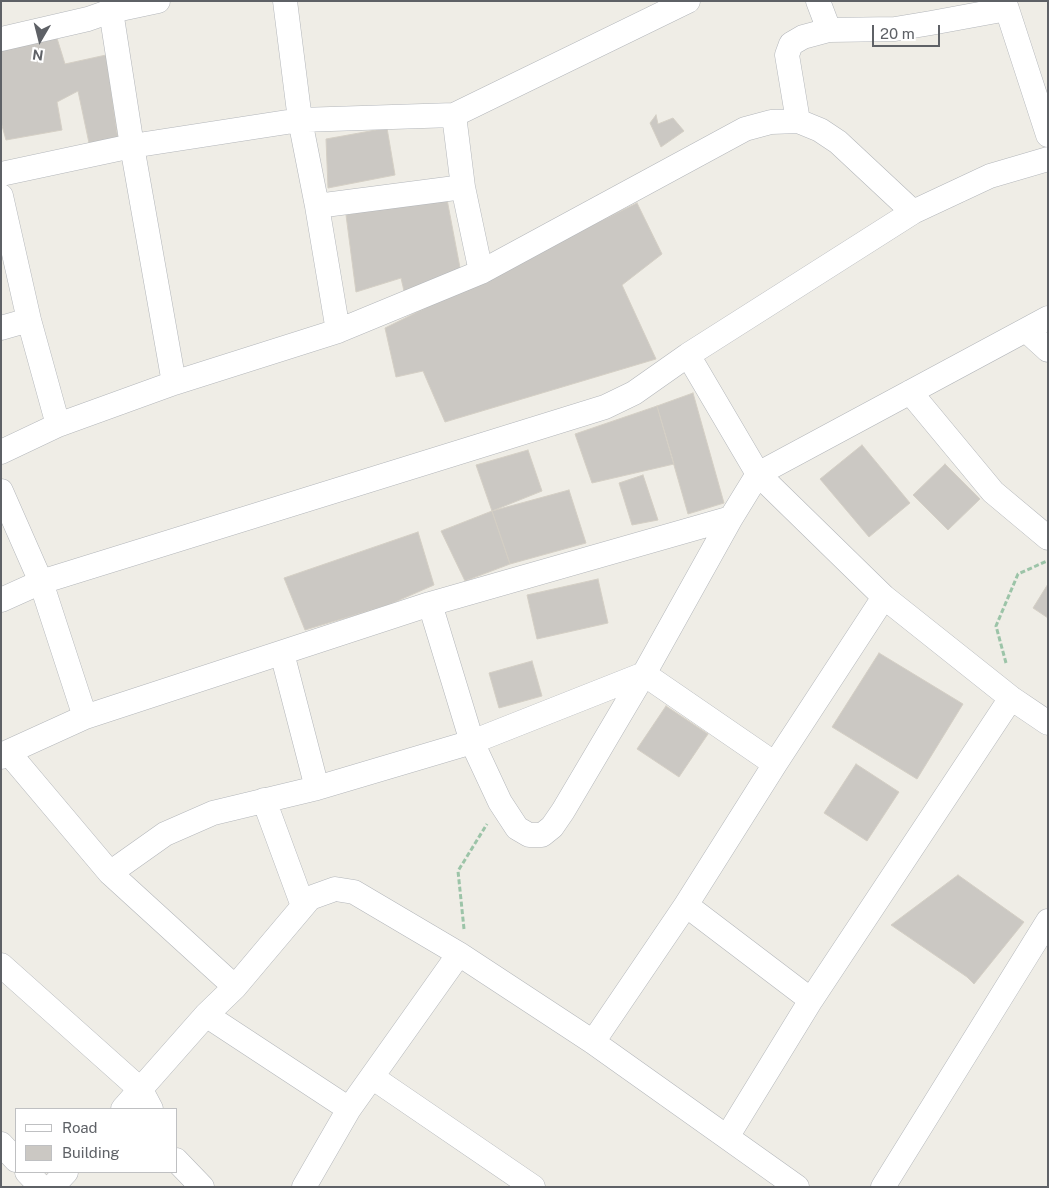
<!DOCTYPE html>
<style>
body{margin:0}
#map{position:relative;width:1049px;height:1188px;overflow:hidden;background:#efede6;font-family:"Public Sans",sans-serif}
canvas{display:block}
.frame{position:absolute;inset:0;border:2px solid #5e6166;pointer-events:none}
.legend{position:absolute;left:15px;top:1108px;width:162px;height:65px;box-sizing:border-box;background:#fff;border:1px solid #bfc0c2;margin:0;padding:6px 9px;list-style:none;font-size:15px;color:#5e6166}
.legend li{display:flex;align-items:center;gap:10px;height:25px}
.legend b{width:25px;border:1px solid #bfc0c2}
.north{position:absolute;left:15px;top:15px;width:50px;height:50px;-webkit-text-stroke:4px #fff;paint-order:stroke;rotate:188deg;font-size:14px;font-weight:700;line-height:20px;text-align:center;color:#5e6166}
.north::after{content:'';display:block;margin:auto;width:18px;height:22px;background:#5e6166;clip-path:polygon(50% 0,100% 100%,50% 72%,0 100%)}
.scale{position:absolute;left:872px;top:25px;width:68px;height:22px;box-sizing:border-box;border:2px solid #5e6166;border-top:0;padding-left:6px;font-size:15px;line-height:18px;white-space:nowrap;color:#5e6166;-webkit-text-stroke:4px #fff;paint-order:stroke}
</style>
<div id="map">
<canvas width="1049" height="1188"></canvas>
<div class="frame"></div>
<ul class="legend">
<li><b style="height:6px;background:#fff"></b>Road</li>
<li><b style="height:14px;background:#cbc8c3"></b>Building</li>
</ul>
<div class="north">N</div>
<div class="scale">20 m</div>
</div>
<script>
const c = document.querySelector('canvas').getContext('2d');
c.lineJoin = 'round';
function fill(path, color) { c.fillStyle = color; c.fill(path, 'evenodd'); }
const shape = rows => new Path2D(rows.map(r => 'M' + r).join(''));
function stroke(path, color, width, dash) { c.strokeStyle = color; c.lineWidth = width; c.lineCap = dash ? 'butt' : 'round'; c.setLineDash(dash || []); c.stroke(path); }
const building = shape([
 [56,35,65,64,106,55,118,140,89,143,78,91,57,102,62,130,6,140,1,122,1,50,56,35],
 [656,115,658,124,673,118,684,131,661,147,650,123,656,115],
 [387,128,395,175,328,188,326,139,387,128],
 [446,194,461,273,404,291,401,278,356,292,346,215,446,194],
 [637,203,662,254,622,285,656,359,445,422,423,371,396,377,385,328,637,203],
 [693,393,724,503,688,514,657,406,693,393],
 [657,406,674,464,592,483,575,434,657,406],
 [862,445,910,503,869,537,820,479,862,445],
 [528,450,542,491,492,511,476,465,528,450],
 [945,464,980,499,948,530,913,495,945,464],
 [643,475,658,520,632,525,619,483,643,475],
 [569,490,586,543,510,564,492,511,569,490],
 [492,511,510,564,465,581,441,531,492,511],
 [418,532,434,585,388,605,305,630,284,578,418,532],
 [598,579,608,623,537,639,527,595,598,579],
 [1048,584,1048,618,1033,608,1048,584],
 [879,653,963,704,917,779,832,727,879,653],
 [532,661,542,696,499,708,489,673,532,661],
 [666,706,708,734,679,777,637,749,666,706],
 [856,764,899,792,867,841,824,813,856,764],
 [958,875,1024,922,974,984,967,977,891,925,958,875]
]);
const path = shape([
 [1006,663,996,626,1018,574,1047,561],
 [464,929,458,871,487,824]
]);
const minor = shape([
 [285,1,300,120,317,206,338,331],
 [818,1,829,30],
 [1004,1,1007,9,1048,135],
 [111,11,132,146,174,383],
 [1,39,88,19,111,11,158,1],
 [454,115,463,187,481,272],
 [798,121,787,55,791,44,803,37,829,30,895,29,931,23,1007,9],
 [1,174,132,146,300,120,454,115,688,1],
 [1,196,29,320,58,425],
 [317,206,463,187],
 [1048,318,758,474,884,597,1011,698,1048,723],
 [1,328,29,320],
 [1026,330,1048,350],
 [910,392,993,492,1048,538],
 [1,452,58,425,174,383,338,331,481,272,745,129,771,122,798,121,820,130,838,142,913,212],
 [1,491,41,582,85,717],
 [1,600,41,582,605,407,634,393,688,355,913,212,990,176,1048,159],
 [430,604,472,742,500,802,517,828,529,835,542,835,552,827,563,811,644,674,731,518,758,474,688,355],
 [282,653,317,788],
 [644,674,775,764],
 [8,752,110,873,235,987],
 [1,757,8,752,85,717,430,604,731,518],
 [264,800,303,906],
 [110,873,165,834,213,813,317,788,472,742,644,674],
 [686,905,811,1000],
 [1,965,141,1090,151,1109],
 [206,1015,349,1109],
 [593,1042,686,905,775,764,884,597],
 [372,1077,533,1187],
 [123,1109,206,1015,235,987,310,898,335,889,354,892,459,954,593,1042,797,1187],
 [727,1137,811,1000,1011,698],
 [1,1144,16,1160],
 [176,1160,202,1187],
 [27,1172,41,1187],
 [52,1187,66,1172],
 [304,1187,349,1109,459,954],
 [883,1187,1048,921]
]);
fill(building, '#cbc8c3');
stroke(building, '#d4cfc5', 1);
stroke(minor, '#b3b6ba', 25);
stroke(path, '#9cc4a8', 3, [5, 2.5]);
stroke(minor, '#fff', 24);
</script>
